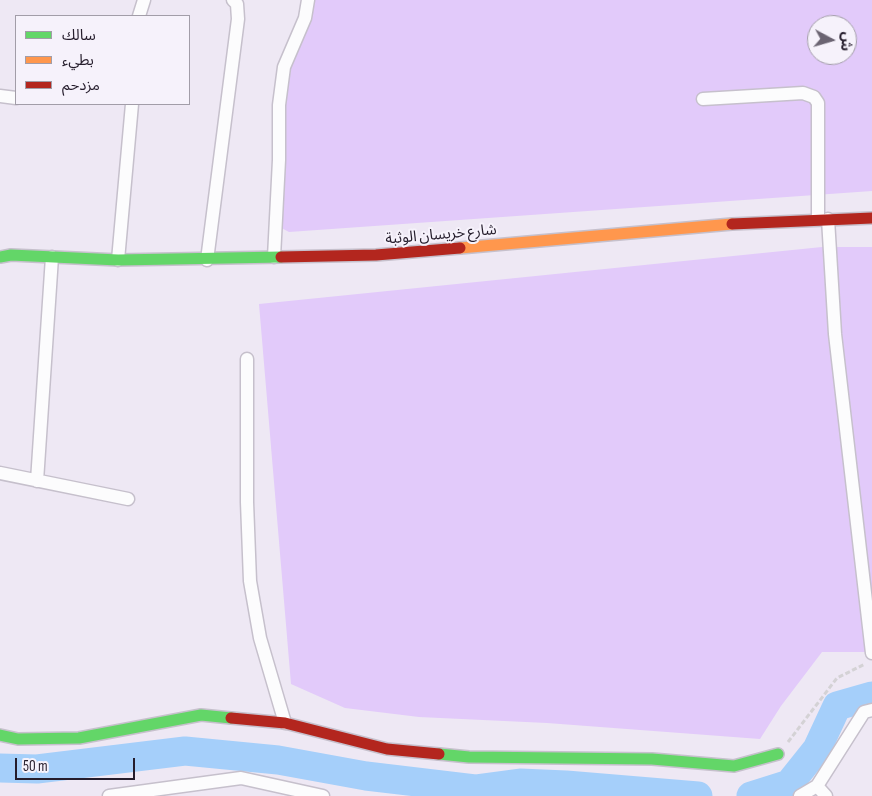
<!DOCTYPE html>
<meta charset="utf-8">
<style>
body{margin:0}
#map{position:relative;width:872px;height:796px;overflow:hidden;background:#eee8f4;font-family:"Sofia Sans Condensed","Noto Sans Arabic",sans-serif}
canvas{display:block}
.legend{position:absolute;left:15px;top:15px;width:175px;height:90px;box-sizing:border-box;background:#f6f2fb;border:1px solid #a29da8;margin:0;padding:6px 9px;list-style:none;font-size:15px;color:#251d2c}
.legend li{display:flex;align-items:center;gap:10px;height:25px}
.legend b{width:25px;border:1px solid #a29da8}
.north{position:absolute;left:807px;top:15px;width:50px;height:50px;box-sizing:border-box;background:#f6f2fb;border:1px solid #a29da8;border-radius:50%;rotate:96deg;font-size:14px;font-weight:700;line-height:20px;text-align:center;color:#251d2c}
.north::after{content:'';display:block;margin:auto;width:18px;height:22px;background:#6b6472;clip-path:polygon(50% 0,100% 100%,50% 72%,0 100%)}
.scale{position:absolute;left:15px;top:758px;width:120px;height:22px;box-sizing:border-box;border:2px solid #251d2c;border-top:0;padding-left:6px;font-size:15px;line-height:18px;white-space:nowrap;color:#251d2c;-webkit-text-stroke:4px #f6f2fb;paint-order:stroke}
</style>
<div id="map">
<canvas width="872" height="796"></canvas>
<ul class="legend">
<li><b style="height:6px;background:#63d668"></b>سالك</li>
<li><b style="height:6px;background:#ff974d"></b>بطيء</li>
<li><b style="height:6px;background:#b3261e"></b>مزدحم</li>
</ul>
<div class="north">ش</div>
<div class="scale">50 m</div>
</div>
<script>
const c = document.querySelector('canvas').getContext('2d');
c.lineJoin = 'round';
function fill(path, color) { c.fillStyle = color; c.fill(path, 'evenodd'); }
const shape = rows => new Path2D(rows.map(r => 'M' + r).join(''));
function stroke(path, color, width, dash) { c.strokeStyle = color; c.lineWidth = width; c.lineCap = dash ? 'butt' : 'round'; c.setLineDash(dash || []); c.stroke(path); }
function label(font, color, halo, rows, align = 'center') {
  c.font = font + ' "Sofia Sans Condensed","Noto Sans Arabic",sans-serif'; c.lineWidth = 4; c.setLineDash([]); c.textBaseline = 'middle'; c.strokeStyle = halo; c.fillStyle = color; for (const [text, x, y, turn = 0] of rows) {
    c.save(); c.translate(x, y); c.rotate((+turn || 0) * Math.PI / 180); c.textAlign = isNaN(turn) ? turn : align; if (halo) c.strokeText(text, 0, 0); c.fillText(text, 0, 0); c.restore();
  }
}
const green = shape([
 [304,0,872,0,872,191,289,232,270,222,288,51],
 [817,25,847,25,847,55,817,55],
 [822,247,872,247,872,652,822,652,781,706,760,739,547,723,419,717,345,708,291,684,259,304]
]);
const river = shape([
 [0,768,37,769,185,751,278,760,366,776,475,789,520,783,566,785,698,796],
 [751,796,789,784,817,749,837,706,872,696]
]);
const path = shape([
 [788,742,837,678,865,664]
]);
const street = shape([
 [139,16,144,0],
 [0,96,16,98],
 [703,99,803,93,814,97,818,103,818,219],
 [828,219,835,334,872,653],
 [274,257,279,160,279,105,284,67,305,18,308,0],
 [118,260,132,104],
 [207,260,238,19,237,4,233,0],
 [247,359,247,502,250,581,260,638,285,723],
 [0,473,128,499],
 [37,481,52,257],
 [817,786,826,796],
 [109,796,241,778,323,796],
 [800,796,817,786,864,712,872,710]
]);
const fast = shape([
 [0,257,11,255,118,260,281,257],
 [0,735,18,739,79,738,201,715,231,718],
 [439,754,469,757,652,759,734,766,778,754]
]);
const slow = shape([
 [460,248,732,224]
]);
const jam = shape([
 [732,224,872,218],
 [281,257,376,255,460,248],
 [231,718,285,723,387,749,439,754]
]);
const streetNames = [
 ["شارع خريسان الوثبة",441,235,-5]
];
fill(green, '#e2cafa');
stroke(river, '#a5cffa', 29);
stroke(street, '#c6c0cc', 15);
stroke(fast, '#c6c0cc', 14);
stroke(slow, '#c6c0cc', 14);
stroke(jam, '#c6c0cc', 14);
stroke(path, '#d4d2d5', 3, [5, 2.5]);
stroke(street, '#fcfcfd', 12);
stroke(fast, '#63d668', 11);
stroke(slow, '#ff974d', 11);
stroke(jam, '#b3261e', 11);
label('15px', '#251d2c', '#f6f2fb', streetNames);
</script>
